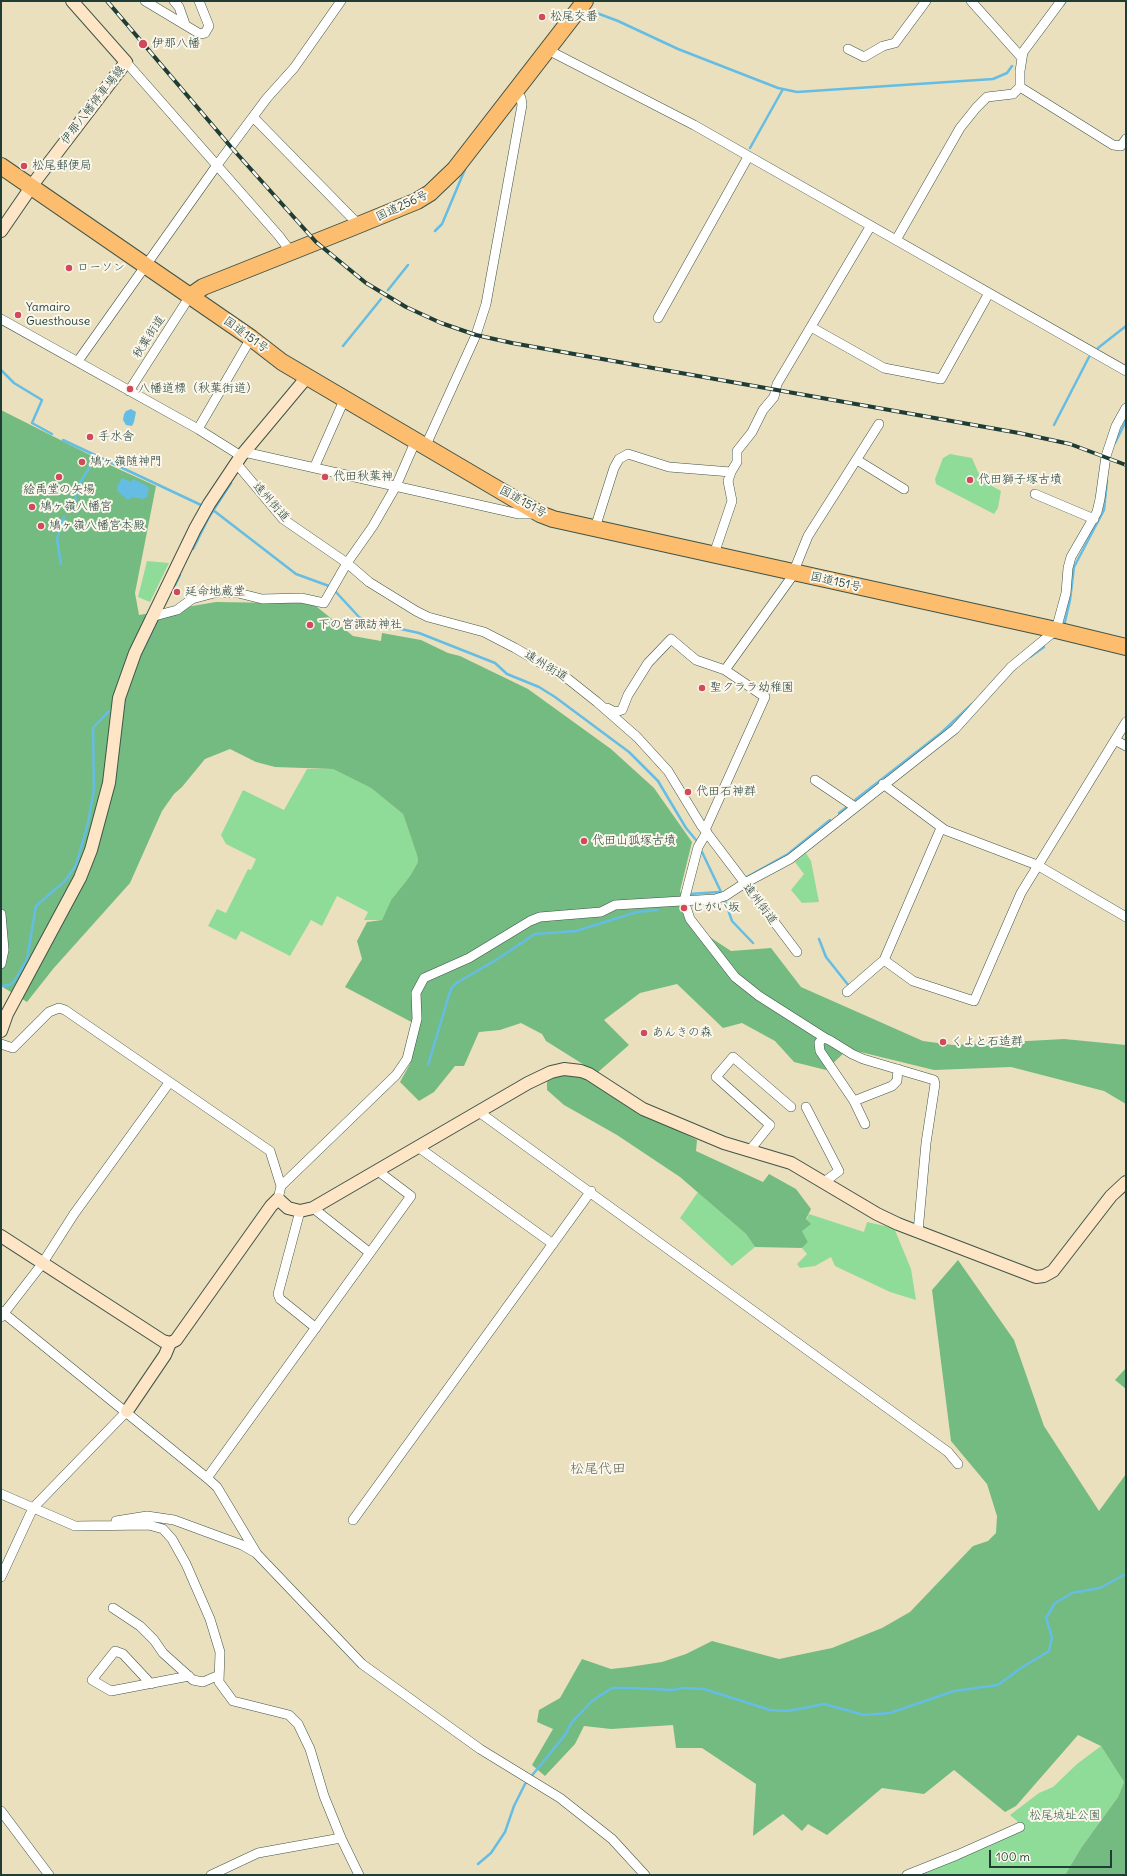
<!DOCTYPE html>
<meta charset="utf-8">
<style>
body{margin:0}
#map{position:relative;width:1127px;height:1876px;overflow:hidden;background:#ebe0be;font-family:Delius,sans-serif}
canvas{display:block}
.frame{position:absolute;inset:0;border:2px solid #1f3d34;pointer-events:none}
.scale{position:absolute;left:989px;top:1850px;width:123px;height:18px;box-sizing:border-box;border:2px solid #1f3d34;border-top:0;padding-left:5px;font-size:12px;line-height:14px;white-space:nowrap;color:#1f3d34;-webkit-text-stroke:3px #fbf7ec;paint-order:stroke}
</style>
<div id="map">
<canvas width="1127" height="1876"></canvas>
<div class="frame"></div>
<div class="scale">100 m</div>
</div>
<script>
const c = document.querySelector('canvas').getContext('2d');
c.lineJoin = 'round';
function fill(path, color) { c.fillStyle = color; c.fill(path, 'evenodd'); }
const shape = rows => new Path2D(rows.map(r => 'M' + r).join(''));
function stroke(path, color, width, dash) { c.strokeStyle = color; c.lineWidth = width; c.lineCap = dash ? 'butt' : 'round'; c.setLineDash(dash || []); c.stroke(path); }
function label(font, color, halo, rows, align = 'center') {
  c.font = font + ' Delius,"Klee One",sans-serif'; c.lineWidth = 4; c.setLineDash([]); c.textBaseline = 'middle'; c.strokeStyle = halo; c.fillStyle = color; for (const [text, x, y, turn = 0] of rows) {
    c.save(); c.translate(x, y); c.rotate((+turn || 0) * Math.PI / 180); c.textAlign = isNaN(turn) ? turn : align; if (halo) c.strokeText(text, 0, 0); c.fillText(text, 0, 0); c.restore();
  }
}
const green = shape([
 [950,454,972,458,982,481,988,480,992,486,1001,491,998,508,994,514,936,484,935,479,943,458],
 [147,561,169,563,150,602,138,597],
 [307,769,333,769,371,788,403,814,417,855,418,862,410,876,391,900,382,920,364,920,368,912,337,896,322,926,311,920,290,956,241,931,236,940,208,926,217,909,226,913,248,869,251,870,256,859,226,844,221,835,243,790,284,810],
 [806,853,811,861,819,902,802,903,791,890,804,874,795,862],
 [698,1192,746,1234,755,1247,732,1266,680,1218],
 [809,1214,864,1232,867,1222,894,1228,911,1269,916,1300,890,1292,835,1266,831,1257,815,1266,800,1268,797,1264,807,1254,802,1248,808,1242,802,1231],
 [1101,1746,1124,1782,1118,1797,1081,1848,1065,1875,907,1875,1019,1827,1017,1821,1010,1815,1039,1793,1053,1787,1077,1764]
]);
const forest = shape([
 [1,410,114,467,156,486,135,593,139,615,216,602,282,603,301,600,317,607,353,636,381,641,382,633,421,640,448,653,460,656,528,689,611,749,654,788,692,842,680,891,699,930,731,951,771,948,801,987,923,1041,953,1045,1064,1039,1126,1045,1126,1104,1104,1091,1011,1067,934,1070,848,1049,826,1070,794,1062,775,1041,742,1023,723,1028,677,984,640,993,604,1020,629,1045,597,1073,546,1041,542,1034,521,1023,500,1030,479,1032,464,1066,455,1066,434,1092,419,1101,400,1082,410,1064,419,1026,345,987,362,959,357,941,367,922,382,920,391,900,410,876,418,862,417,855,403,814,371,788,333,769,275,767,256,762,230,749,205,759,182,787,174,794,162,811,130,883,53,969,27,1002,1,986],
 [577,1073,626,1104,697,1140,696,1151,763,1182,769,1174,796,1189,811,1209,806,1219,811,1224,802,1231,808,1242,802,1248,755,1247,746,1234,680,1177,617,1135,564,1105,547,1090,547,1079],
 [958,1260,1014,1340,1044,1426,1099,1511,1126,1474,1126,1875,1065,1875,1081,1848,1118,1797,1124,1782,1101,1746,1078,1735,1016,1806,1005,1812,954,1770,924,1794,882,1788,827,1835,808,1824,802,1831,783,1814,753,1836,756,1784,702,1748,676,1748,673,1725,611,1729,584,1726,575,1744,545,1776,532,1765,553,1729,537,1722,539,1710,560,1698,582,1659,611,1669,629,1667,662,1662,686,1654,712,1641,779,1659,832,1648,882,1628,910,1612,973,1546,988,1541,996,1533,997,1516,987,1484,951,1441,932,1290],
 [1126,1368,1126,1389,1115,1380]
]);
const water = shape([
 [131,409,136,412,134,422,132,426,126,425,123,420,124,414,126,411],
 [122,478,131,482,133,479,149,487,147,497,143,499,132,497,128,500,117,491,117,487]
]);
const stream = shape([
 [1063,5,1066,1],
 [586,9,618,21,678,49,778,88,797,92,993,79,1007,73,1012,66],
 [750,148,783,89],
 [435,231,442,224,466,167],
 [388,290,408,265],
 [343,346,381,299],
 [1098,348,1126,326],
 [1,370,14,383,42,400,32,423,52,434],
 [1054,425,1089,357],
 [63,440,201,505],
 [1115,443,1126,421],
 [70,508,76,499,76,489,96,457],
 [213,510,296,574,329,586],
 [193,549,209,517,231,483],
 [61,564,57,539,64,517],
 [175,585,180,575],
 [335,591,359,617,369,622,419,633,495,663,507,674,539,687,555,697,629,752,658,781,686,828,696,840],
 [1064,626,1070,600,1074,567,1104,510,1107,481],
 [142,652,155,626],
 [1030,657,1044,647],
 [855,800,941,733,972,704],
 [839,813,847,807],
 [702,852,722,894],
 [747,877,788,854,830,820],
 [690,894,719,892],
 [725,901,732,921,753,943],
 [819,939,826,957,849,986],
 [1,986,10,985,15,980,27,959,36,906,65,881,76,865,88,823,94,789,93,728,109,711],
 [428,1065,449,995,452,987,458,982,496,960,535,934,576,931,637,912,658,910],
 [478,1864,491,1853,505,1832,514,1806,525,1784,565,1735,572,1722,592,1701,612,1688,632,1688,672,1690,683,1688,704,1689,770,1710,788,1711,824,1704,864,1715,890,1713,954,1691,998,1685,1021,1668,1049,1651,1052,1637,1046,1618,1055,1603,1072,1593,1100,1588,1126,1574]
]);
const street = shape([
 [145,1,200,34,205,33,209,26,199,1],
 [174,1,179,7,185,24],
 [971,1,1022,58],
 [848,49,864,57,883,46,895,43,926,1],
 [548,50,694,125,1126,371],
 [126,62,279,236,291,252],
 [1020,87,1113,145,1121,146,1126,139],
 [254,118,359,225],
 [896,240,960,128,976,108,987,97,1013,94,1020,87,1020,71,1023,52,1061,1],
 [658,318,748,157],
 [1,319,198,429,241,456],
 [811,327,884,368,941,379,989,293],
 [78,361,217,165,267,98,294,68,341,1],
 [129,391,190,296],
 [198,429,251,338],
 [426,445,476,335,486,304,522,105,521,98,515,92],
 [244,452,519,514,536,514],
 [857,460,904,489],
 [236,463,283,519,347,563,369,582,416,611,428,617,484,632,515,648,568,679,597,702,637,737,668,771,701,825,797,952],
 [314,468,345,398],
 [731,472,737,462,737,451,752,432,763,410,774,397,777,384,870,227],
 [1035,494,1094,519],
 [595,528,614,468,619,459,628,454,669,467,731,472,728,481,732,501,714,554],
 [151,617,177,610,192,599,218,592,238,593,262,599,301,598,324,603,347,563,373,526,396,486,416,440],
 [607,708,615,712,622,710,628,695,648,663,671,639,696,660,725,670,791,578,808,536,879,424],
 [1115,740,1126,746],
 [815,780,855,807],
 [883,784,945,830,1037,865,1126,917],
 [941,828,884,960,913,981,974,1001,1021,893,1126,722],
 [705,830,765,697,725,670],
 [707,832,698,847,684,901,690,919,735,977,759,996,825,1038],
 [1,914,4,950,1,964],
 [847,992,884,960],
 [1,1044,13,1048,49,1012,59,1008,65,1010,270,1151,281,1186],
 [854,1101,892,1086,897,1081,898,1069],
 [806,1107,839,1171,824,1182],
 [479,1112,948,1452,958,1464],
 [865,1124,854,1101,820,1051,819,1043,822,1039,825,1038,831,1041,852,1054,863,1059,934,1080,935,1084,926,1143,918,1232],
 [418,1147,553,1244],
 [750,1150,770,1125,716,1077,733,1057,791,1107],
 [278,1199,281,1186,396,1075,407,1059,417,1019,416,993,424,978,469,958,530,921,540,917,601,912,615,905,715,899,725,896,745,883,790,859,955,729,1011,667,1056,630,1066,593,1068,568,1071,557,1097,512,1100,499,1106,456,1116,426,1126,408],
 [313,1208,370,1253],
 [300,1211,278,1294,280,1299,316,1328],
 [1,1311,207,1478,217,1487,257,1554,362,1664,480,1749,560,1798,612,1839,645,1875],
 [1,1317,42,1264,74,1214,169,1083],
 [207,1478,411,1196,378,1171],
 [1,1494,75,1526,149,1525,163,1529,172,1539,186,1564,210,1619,220,1652,219,1682,233,1701,289,1715,298,1724,310,1749,324,1796,341,1838,359,1875],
 [353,1520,591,1191],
 [116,1521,147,1516,174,1520,242,1545,256,1553],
 [1,1577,33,1508,127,1411],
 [113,1608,140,1626,154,1640,163,1653,193,1680,203,1682,219,1675],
 [151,1684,123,1654,115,1651,92,1680,111,1691,189,1676],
 [1,1811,49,1875],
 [211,1875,258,1853,341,1838],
 [907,1875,957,1855,1020,1827]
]);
const secondary = shape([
 [1,231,36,180,126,62,72,1],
 [1,1031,7,1014,80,878,91,850,109,783,119,698,135,653,195,529,209,504,241,456,307,377],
 [1,1236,163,1341,170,1343,176,1340,271,1206,278,1199,288,1208,300,1211,313,1208,528,1083,551,1072,564,1069,581,1071,589,1074,643,1109,724,1143,791,1163,877,1214,898,1224,1036,1277,1044,1276,1053,1271,1111,1196,1126,1182],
 [127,1411,165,1355,170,1343]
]);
const highway = shape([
 [1,166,251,338,282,362,540,514,553,519,1056,630,1126,647],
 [190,296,203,287,351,228,417,201,430,193,455,169,585,1]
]);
const rail = shape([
 [107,1,231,147,316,242,366,283,406,307,441,323,476,335,512,343,1019,433,1070,444,1126,465]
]);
const markers = [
 [542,17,4,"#d1495b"],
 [143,44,5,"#d1495b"],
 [24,166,4,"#d1495b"],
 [69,268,4,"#d1495b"],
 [18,315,4,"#d1495b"],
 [130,389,4,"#d1495b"],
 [90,437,4,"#d1495b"],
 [82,462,4,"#d1495b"],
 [59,477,4,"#d1495b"],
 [325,477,4,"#d1495b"],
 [970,480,4,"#d1495b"],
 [32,507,4,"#d1495b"],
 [41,526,4,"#d1495b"],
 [177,592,4,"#d1495b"],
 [310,625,4,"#d1495b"],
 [702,688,4,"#d1495b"],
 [688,792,4,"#d1495b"],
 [584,841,4,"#d1495b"],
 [684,908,4,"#d1495b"],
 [644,1033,4,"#d1495b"],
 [943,1042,4,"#d1495b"]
];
const poiNames = [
 ["松尾交番",550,17],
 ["伊那八幡",152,44],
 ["松尾郵便局",32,166],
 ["ローソン",77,268],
 ["Yamairo",26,308],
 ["Guesthouse",26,322],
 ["八幡道標（秋葉街道）",138,389],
 ["手水舎",98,437],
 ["鳩ヶ嶺随神門",90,462],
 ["代田秋葉神",333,477],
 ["代田獅子塚古墳",978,480],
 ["絵禹堂の矢場",59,490,"center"],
 ["鳩ヶ嶺八幡宮",40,507],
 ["鳩ヶ嶺八幡宮本殿",49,526],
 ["延命地蔵堂",185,592],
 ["下の宮諏訪神社",318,625],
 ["聖クララ幼稚園",710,688],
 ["代田石神群",696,792],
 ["代田山狐塚古墳",592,841],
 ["じがい坂",692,908],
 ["あんきの森",652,1033],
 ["くよと石造群",951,1042]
];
const streetNames = [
 ["伊那八幡停車場線",93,105,-52],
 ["国道256号",402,206,-25],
 ["国道151号",246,335,36],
 ["秋葉街道",149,337,-57],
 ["遠州街道",271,502,48],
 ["国道151号",523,502,29],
 ["国道151号",836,582,13],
 ["遠州街道",546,666,31],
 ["遠州街道",760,904,53]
];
const parkNames = [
 ["松尾城址公園",1065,1816]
];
const quarterNames = [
 ["松尾代田",598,1469]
];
fill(green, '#8fdb98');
fill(forest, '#73bb80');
fill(water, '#66bde3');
stroke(stream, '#66bde3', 2.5);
stroke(street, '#3e5549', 10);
stroke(secondary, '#3e5549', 14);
stroke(highway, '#3e5549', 18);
stroke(street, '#fff', 9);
stroke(secondary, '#fee5c5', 12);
stroke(highway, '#fcbd6f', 16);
stroke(rail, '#1f3d34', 4);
stroke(rail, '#fbf7ec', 2.5, [8]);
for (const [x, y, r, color] of markers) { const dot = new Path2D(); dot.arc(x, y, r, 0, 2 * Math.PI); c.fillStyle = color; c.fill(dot); stroke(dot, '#fbf7ec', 1.5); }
label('12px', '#1f3d34', '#fbf7ec', poiNames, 'left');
label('12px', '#1f3d34', '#fbf7ec', streetNames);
label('12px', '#355d48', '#fbf7ec', parkNames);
label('14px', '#626758', '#fbf7ec', quarterNames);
</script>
